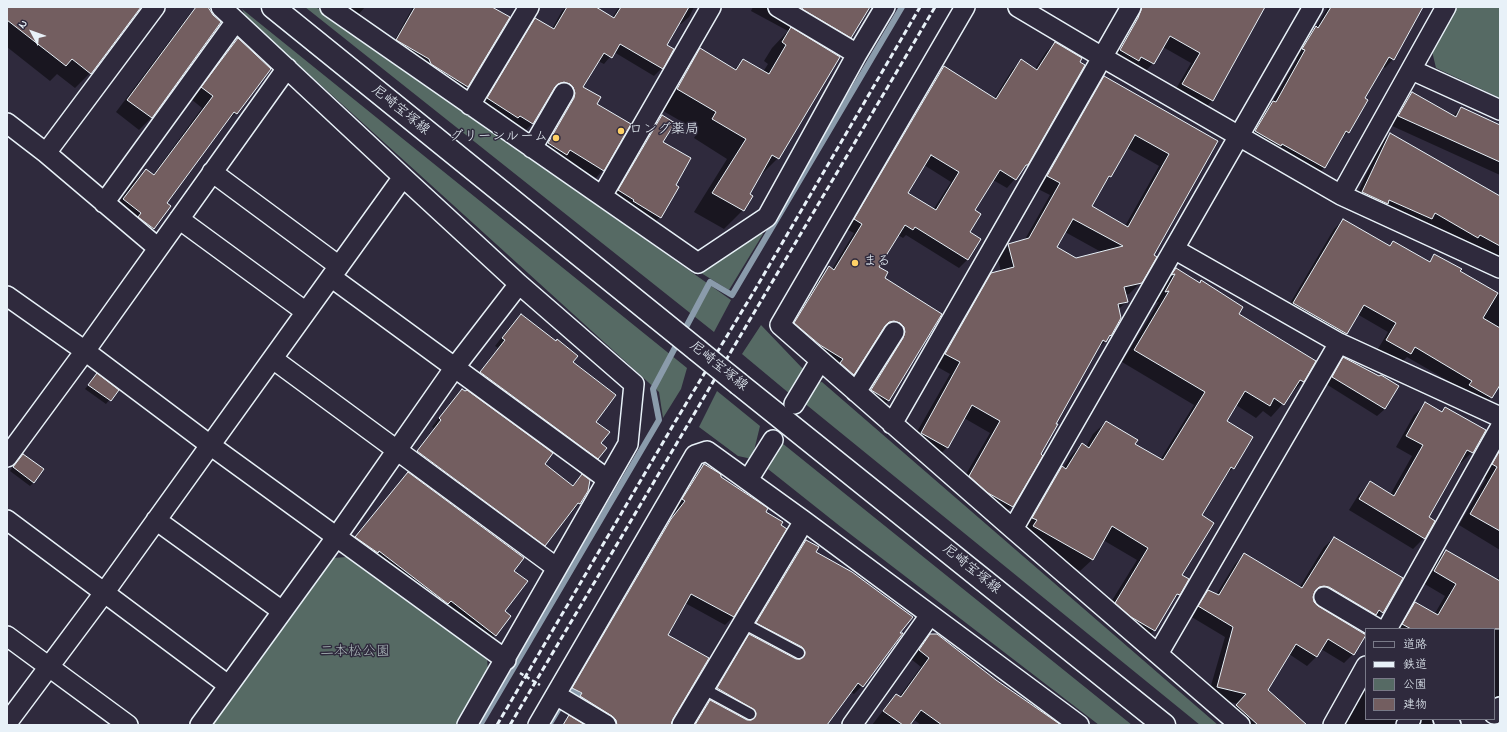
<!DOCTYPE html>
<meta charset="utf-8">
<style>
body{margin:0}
#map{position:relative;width:1507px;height:732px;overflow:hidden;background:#2f2a3d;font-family:"Indie Flower","Klee One",sans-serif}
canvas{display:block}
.frame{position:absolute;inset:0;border:8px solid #e8f1f8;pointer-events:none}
.legend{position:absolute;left:1365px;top:628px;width:130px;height:92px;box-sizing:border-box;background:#2f2a3d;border:1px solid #797a88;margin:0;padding:5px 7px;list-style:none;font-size:12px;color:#e8f1f8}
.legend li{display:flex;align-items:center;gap:8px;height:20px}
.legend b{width:20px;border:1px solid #797a88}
.north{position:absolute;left:12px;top:12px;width:40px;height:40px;-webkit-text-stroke:3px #2f2a3d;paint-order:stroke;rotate:311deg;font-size:11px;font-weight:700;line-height:16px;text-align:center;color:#e8f1f8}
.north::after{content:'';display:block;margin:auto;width:14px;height:18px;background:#e8f1f8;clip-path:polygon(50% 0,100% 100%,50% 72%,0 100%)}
</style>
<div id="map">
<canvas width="1507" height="732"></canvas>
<div class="frame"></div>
<ul class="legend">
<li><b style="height:5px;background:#2f2a3d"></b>道路</li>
<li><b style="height:5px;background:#e8f1f8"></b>鉄道</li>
<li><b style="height:11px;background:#566a64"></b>公園</li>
<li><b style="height:11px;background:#735e60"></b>建物</li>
</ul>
<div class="north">N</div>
</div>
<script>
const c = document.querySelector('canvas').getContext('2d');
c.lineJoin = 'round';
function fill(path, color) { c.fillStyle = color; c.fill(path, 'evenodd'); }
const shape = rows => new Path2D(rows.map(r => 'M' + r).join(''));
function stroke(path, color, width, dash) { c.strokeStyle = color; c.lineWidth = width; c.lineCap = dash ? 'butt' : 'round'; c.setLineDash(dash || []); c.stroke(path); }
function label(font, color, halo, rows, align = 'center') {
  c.font = font + ' "Indie Flower","Klee One",sans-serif'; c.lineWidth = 3; c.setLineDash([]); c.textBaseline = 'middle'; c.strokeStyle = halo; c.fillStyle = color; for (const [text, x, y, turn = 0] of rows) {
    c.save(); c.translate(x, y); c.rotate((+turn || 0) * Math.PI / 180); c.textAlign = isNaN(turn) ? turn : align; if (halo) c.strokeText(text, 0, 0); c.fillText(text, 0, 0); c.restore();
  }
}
const green = shape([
 [305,7,315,7,319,9,731,300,714,332],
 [1457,7,1500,7,1500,98,1436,68,1432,51],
 [242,9,687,368,681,389,663,418,659,392,246,17],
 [760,232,763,234,729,290,701,273],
 [761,325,804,370,790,394,742,354],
 [822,382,1218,725,1200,725,803,402,815,383],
 [717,391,760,426,752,459,738,456,699,427],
 [782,443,1132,725,1099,725,841,527,768,469],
 [347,557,487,658,488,671,456,725,211,725,333,558]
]);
const shadow = shape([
 [7,7,140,7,90,73,75,88,57,74,50,81,7,47],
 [196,7,207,7,210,9,212,15,220,23,151,118,139,130,116,112,189,15],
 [343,7,365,7,358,15],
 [413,7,490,7,509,17,467,87,462,92,392,45],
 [567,7,594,7,612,18,619,7,694,7,689,17,681,24,679,23,666,45,662,68,654,76,614,52,604,64,598,61,582,87,596,104,629,124,603,170,596,178,562,158,541,150,556,89,552,90,533,123,525,131,480,106,528,26,536,19,552,29,562,11],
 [753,7,871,7,851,37,834,54,839,57,778,158,759,177,748,194,751,196,743,210,724,229,694,212,727,159,694,138,698,131,658,108,681,69,700,50,734,70,743,60,763,72,768,64,764,61,772,48,788,31,751,11],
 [1137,7,1264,7,1212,101,1203,110,1173,94,1191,63,1163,47,1153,63,1144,73,1111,60],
 [1328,7,1422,7,1393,59,1385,68,1382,66,1363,98,1348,132,1339,141,1324,168,1315,176,1247,140,1264,110,1273,101,1297,59,1295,58,1307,36,1316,27],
 [238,39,270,69,236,113,224,124,166,203,170,207,153,229,142,240,112,211,134,181,146,170,153,175,202,108,191,99,226,50],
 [1055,43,1027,165,1007,188,993,180,973,211,968,232,968,259,959,268,906,235,903,238,898,235,878,267,883,278,941,314,888,401,879,410,862,399,885,330,881,331,853,374,844,383,786,332,820,276,829,267,832,269,854,233,846,229,935,77,944,68,994,99,1012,70,1021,61,1035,69,1046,52],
 [924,165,951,182,933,210,907,194],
 [1105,77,1216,141,1153,256,1141,282,1129,294,1125,295,1127,301,1118,310,1110,335,1105,342,1105,340,1098,339,1105,342,1096,350,1055,424,1012,506,1001,517,958,488,990,433,964,418,947,447,936,459,910,444,950,374,934,365,980,285,992,274,1001,271,997,256,1009,245,1024,241,1050,195,1036,188,1093,88],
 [1127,148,1159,166,1125,226,1090,207,1103,184,1110,177],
 [1065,232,1103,253,1076,259,1056,248],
 [1412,94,1452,117,1461,108,1500,130,1500,175,1390,125,1403,102],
 [662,116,662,142,674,185,660,217,652,225,611,198,654,124],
 [1390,134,1500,197,1500,260,1472,244,1469,247,1427,223,1422,228,1354,201,1381,143],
 [1343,220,1388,247,1393,242,1428,262,1435,255,1459,272,1500,295,1500,383,1493,395,1484,404,1462,393,1464,390,1407,357,1401,363,1378,349,1388,332,1357,314,1346,333,1337,342,1285,312,1334,229],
 [1176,269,1199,284,1201,282,1237,315,1303,381,1271,417,1263,411,1256,418,1236,405,1226,421,1252,437,1233,468,1223,478,1200,516,1181,575,1179,594,1171,602,1154,630,1142,642,1103,615,1137,560,1103,540,1093,559,1080,571,1022,538,1021,530,1050,480,1062,468,1063,468,1070,457,1082,444,1086,447,1093,434,1106,422,1134,444,1160,460,1194,405,1122,362,1159,302,1154,303,1165,286,1161,287,1163,282],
 [521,315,572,362,594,422,599,443,598,458,590,466,473,381,498,348,495,346,513,323],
 [1344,358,1378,377,1380,375,1398,386,1385,409,1377,416,1326,384,1337,366],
 [97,375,117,390,106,404,85,389],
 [462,390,544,464,572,486,582,476,587,491,579,504,537,553,410,460,434,428,432,427,454,398],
 [1425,404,1440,412,1445,408,1472,452,1461,463,1459,462,1427,518,1424,538,1413,549,1349,510,1359,494,1370,483,1390,495,1412,456,1396,447,1414,415],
 [1500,447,1500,550,1459,525,1486,479,1482,476],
 [19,459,34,482,30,486,10,471],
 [704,466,785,529,733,617,725,625,685,603,667,635,671,719,670,725,610,725,565,696,663,528,677,509,675,507,696,474],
 [408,473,513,571,503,612,495,635,487,643,348,546],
 [1334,538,1383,612,1373,622,1320,596,1313,595,1313,603,1353,654,1344,663,1321,649,1317,656,1307,666,1289,654,1267,690,1290,725,1238,725,1227,715,1238,704,1208,696,1225,637,1190,616,1199,601,1208,592,1216,595,1235,564,1244,555,1299,588,1324,547],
 [806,541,815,552,899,634,902,634,862,686,854,694,850,692,826,725,692,725,702,709,710,701,749,722,746,716,709,697,742,643,750,635,798,661,794,655,749,631,798,549],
 [1446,551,1496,580,1500,576,1500,710,1494,705,1494,629,1395,629,1403,615,1415,603,1434,615,1445,596,1423,583,1434,563],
 [930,635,996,681,1057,725,921,725,913,719,909,725,872,725,888,704,896,695,899,697,921,667,911,659,921,644],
 [1366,685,1366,719,1401,719,1396,720,1394,725,1341,725],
 [1419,719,1431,719,1433,725,1413,725]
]);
const stream = shape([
 [569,689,626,725],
 [480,725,659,420,653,389,710,282,732,295,902,7],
 [549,725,558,710]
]);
const building = shape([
 [7,7,141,7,91,74,72,59,66,66,7,20,7,7],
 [196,7,208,7,213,15,221,22,152,118,127,100,196,7],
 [415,7,492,7,510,17,468,87,431,64,429,59,396,40,415,7],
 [567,7,596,7,614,18,621,7,689,7,667,45,674,49,663,69,620,44,612,58,604,53,583,87,601,97,597,104,631,124,604,171,570,150,567,155,548,143,574,98,575,93,573,87,570,84,564,82,558,84,555,87,533,124,520,116,518,118,487,98,535,18,554,29,567,7],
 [803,7,870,7,851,38,802,9,803,7],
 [1142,7,1265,7,1213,101,1182,84,1200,53,1170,36,1154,64,1141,57,1139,61,1120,50,1138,18,1142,7],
 [1331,7,1423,7,1394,60,1389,57,1365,98,1368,100,1349,133,1346,131,1325,168,1282,144,1281,146,1255,131,1273,101,1276,102,1305,50,1302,49,1316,26,1318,28,1331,7],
 [791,27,840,57,779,159,772,155,750,194,753,196,744,211,712,193,746,139,712,119,716,112,677,89,700,48,736,70,743,59,769,74,786,45,782,42,791,27],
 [238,38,271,69,237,114,234,112,167,203,171,206,154,229,138,217,141,213,123,199,146,169,154,175,213,96,201,87,238,38],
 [1055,42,1082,58,1080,62,1085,65,1028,165,1026,165,1016,180,1000,170,975,210,981,214,970,232,981,239,968,260,915,227,913,230,905,225,879,267,888,272,885,278,942,314,889,401,871,390,903,338,905,332,904,327,900,323,894,321,889,322,885,326,854,375,840,363,843,359,820,345,794,323,829,266,834,270,862,224,854,219,944,66,996,99,1021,59,1037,70,1055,42],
 [931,155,959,172,936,210,908,193,931,155],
 [1104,76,1218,141,1154,255,1157,257,1142,283,1124,287,1128,302,1118,304,1121,318,1111,336,1110,335,1106,342,1103,340,1056,424,1058,424,1041,454,1043,456,1013,507,988,493,969,476,1000,421,972,405,948,448,921,433,960,362,945,354,991,273,1014,267,1008,244,1029,238,1060,183,1047,176,1104,76],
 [1135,135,1169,154,1128,227,1092,206,1109,176,1111,177,1135,135],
 [1073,219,1123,246,1076,258,1057,247,1073,219],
 [1412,92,1456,117,1461,107,1500,125,1500,162,1398,116,1412,92],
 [662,115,675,123,663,142,691,158,676,185,679,187,661,218,633,201,634,200,618,190,662,115],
 [1390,133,1500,196,1500,246,1480,235,1478,238,1435,213,1432,219,1389,200,1388,204,1362,192,1390,133],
 [1343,219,1390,246,1393,241,1430,262,1434,254,1462,269,1460,271,1498,293,1483,318,1500,328,1500,385,1492,398,1469,385,1472,381,1415,347,1411,354,1386,340,1396,323,1364,305,1347,334,1293,303,1343,219],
 [1176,268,1200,283,1201,280,1243,307,1239,314,1316,361,1304,382,1300,380,1284,405,1274,398,1270,406,1245,391,1227,421,1253,437,1234,469,1231,467,1202,515,1214,523,1182,575,1189,579,1180,595,1177,594,1155,631,1131,617,1115,603,1148,548,1112,526,1093,560,1033,526,1037,520,1032,518,1062,466,1066,469,1082,443,1089,448,1106,421,1138,440,1135,444,1163,460,1205,392,1134,350,1169,291,1165,292,1175,274,1171,275,1176,268],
 [521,314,556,341,557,339,578,356,573,362,616,395,596,422,610,432,601,443,607,448,598,459,480,372,505,340,502,338,521,314],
 [1343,357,1379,376,1381,375,1399,386,1385,409,1332,377,1343,357],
 [97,373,119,390,111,401,88,385,97,373],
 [462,389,465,391,467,390,553,453,545,464,573,486,582,474,590,480,588,491,580,504,578,503,545,546,417,451,441,420,439,418,462,389],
 [1425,402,1442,412,1445,407,1486,430,1473,453,1467,450,1429,517,1435,521,1425,539,1359,499,1370,481,1394,496,1423,445,1406,436,1425,402],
 [1500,450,1500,531,1470,514,1497,467,1492,464,1500,450],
 [23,454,44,469,34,483,13,467,23,454],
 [704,464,719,473,721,475,721,477,768,508,766,512,783,522,781,525,787,529,734,617,691,594,668,635,709,658,673,719,671,725,617,725,616,720,612,716,580,696,582,693,572,688,671,519,685,501,682,499,704,464],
 [408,472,524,558,514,571,528,581,505,611,511,616,496,636,451,601,448,604,379,551,378,553,355,537,408,472],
 [1334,537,1403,578,1383,613,1379,610,1376,615,1329,587,1324,586,1319,587,1315,591,1313,597,1314,602,1318,606,1366,635,1354,655,1328,639,1317,657,1296,644,1268,690,1307,725,1258,725,1236,705,1246,694,1217,687,1233,627,1198,606,1208,590,1219,595,1244,553,1302,588,1334,537],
 [806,540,819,547,816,552,852,572,913,617,900,633,903,633,863,687,858,683,827,725,695,725,710,700,747,720,751,720,755,717,756,713,753,709,717,688,749,634,796,659,800,659,804,656,805,652,802,647,756,623,806,540],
 [1446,550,1500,581,1500,629,1411,629,1402,624,1415,602,1438,615,1456,584,1434,571,1446,550],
 [930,634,937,634,996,680,1061,725,942,725,921,710,910,725,903,725,883,711,896,694,901,697,929,658,919,650,930,634],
 [569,715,585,725,563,725,569,715]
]);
const path = shape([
 [520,673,540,685]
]);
const lane = shape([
 [743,623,799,653],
 [704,689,750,714]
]);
const street = shape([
 [221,7,403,177],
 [330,7,698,263,767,217,857,54],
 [778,7,857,54,885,7],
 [965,7,780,325,1013,529,1240,725],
 [1018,7,1102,57,1341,195,1500,268],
 [1412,70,1500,110],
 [470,105,529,7],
 [7,123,46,153,158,248],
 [532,148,564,93],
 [46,153,155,7],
 [212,172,339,266],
 [1341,195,1446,7],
 [602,196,711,7],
 [104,203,236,21],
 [179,219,306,312],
 [1174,249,1339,343,1500,417],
 [331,277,607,479],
 [7,296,85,351,210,445,506,660],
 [273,359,557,568],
 [856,392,894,332],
 [794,404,820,361],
 [892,424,1131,7],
 [7,457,85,351,287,68],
 [748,480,773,440],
 [7,520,228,685],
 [156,520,282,611],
 [1013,529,1313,7],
 [1324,597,1378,629],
 [1387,629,1500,428],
 [7,636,128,725],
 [1158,654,1339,343],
 [556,695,606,725],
 [1494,714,1500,707],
 [1443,719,1451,725],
 [7,723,104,593,403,177,519,284,634,384,628,444,467,725],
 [200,725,337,536,455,367,519,284],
 [538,725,695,455,707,451,804,521,1079,725],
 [682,725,804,521],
 [852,725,930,615],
 [1333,725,1366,666],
 [1406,725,1411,719]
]);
const primary = shape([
 [273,7,697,350],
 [739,384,1164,725]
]);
const rail = shape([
 [497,725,675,422,756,288,920,7],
 [510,725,935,7]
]);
const primaryBridge = shape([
 [697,350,739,384]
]);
const markers = [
 [621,131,4,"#ffd166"],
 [556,138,4,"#ffd166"],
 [855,263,4,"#ffd166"]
];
const streetNames = [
 ["尼崎宝塚線",400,111,39],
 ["尼崎宝塚線",718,367,39],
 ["尼崎宝塚線",971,570,39]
];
const poiNames = [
 ["ロング薬局",629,131],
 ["グリーンルーム",548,138,"right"],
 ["まる",863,263]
];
const parkNames = [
 ["二本松公園",355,653]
];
fill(green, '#566a64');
fill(shadow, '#0007');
stroke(stream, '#8a9bab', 6);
fill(building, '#735e60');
stroke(building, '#e8f1f8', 1);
stroke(lane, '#e8f1f8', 13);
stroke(street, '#e8f1f8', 22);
stroke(primary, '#e8f1f8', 25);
stroke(path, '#e8f1f8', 2.5, [4, 3]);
stroke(lane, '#2f2a3d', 10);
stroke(street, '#2f2a3d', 19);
stroke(primary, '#2f2a3d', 22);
stroke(rail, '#e8f1f8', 3, [6, 3]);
stroke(primaryBridge, '#e8f1f8', 25, []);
stroke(primaryBridge, '#2f2a3d', 22);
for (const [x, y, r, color] of markers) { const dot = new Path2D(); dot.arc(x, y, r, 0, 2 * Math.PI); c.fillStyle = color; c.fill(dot); stroke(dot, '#2f2a3d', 1.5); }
label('14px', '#e8f1f8', '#2f2a3d', streetNames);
label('14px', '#e8f1f8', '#2f2a3d', poiNames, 'left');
label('14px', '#aebbbd', '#2f2a3d', parkNames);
</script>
